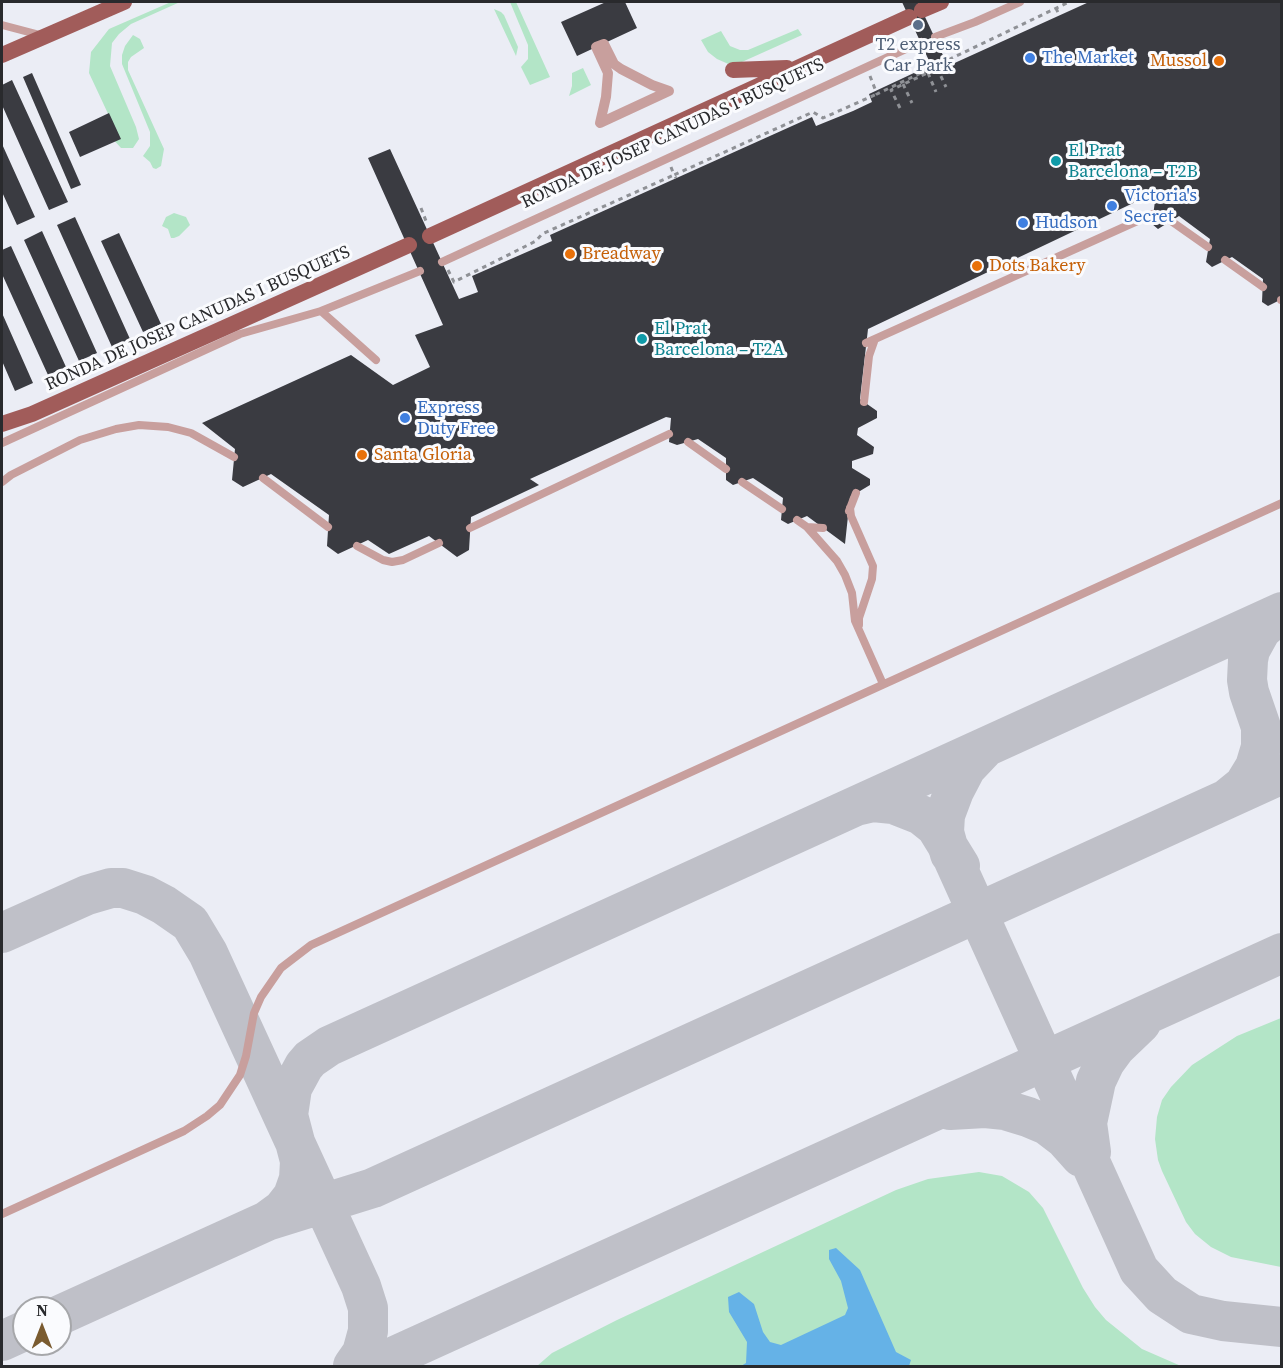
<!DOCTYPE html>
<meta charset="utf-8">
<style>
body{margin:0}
#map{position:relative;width:1283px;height:1368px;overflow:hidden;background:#ebedf5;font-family:"Source Serif 4",serif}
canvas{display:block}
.frame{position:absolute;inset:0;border:3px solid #292a2d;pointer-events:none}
.north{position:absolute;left:12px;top:1296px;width:60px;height:60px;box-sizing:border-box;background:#fafbfe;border:2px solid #a6a7aa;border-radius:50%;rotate:0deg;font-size:16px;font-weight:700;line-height:24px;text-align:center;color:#292a2d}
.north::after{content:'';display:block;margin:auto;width:21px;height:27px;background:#7a5b30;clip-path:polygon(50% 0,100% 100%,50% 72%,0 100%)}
</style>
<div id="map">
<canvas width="1283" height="1368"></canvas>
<div class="frame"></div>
<div class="north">N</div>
</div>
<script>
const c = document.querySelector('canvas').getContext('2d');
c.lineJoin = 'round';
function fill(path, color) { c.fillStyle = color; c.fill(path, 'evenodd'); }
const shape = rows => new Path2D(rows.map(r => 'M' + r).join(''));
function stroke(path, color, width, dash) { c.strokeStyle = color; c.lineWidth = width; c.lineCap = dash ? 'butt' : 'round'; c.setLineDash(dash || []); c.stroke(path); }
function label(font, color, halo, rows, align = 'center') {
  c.font = font + ' "Source Serif 4",serif'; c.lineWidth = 6; c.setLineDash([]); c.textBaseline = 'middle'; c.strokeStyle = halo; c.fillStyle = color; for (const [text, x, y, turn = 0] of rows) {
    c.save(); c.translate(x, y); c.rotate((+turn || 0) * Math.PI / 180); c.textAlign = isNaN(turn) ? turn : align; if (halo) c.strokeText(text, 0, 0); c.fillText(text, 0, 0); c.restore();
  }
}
const green = shape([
 [171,2,180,2,131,24,119,34,112,43,110,66,136,127,139,139,133,148,121,148,112,138,118,135,89,73,91,52,109,29],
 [510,2,516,2,550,77,530,85,521,67,528,59,528,45],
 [494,9,501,12,504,15,518,47,516,56],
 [798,29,802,35,733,66,717,59,708,52,701,40,721,31,730,46,740,50,748,50],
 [133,35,140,39,144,48,131,57,128,62,128,70,164,149,161,166,156,169,153,168,150,162,143,156,150,146,150,132,122,64,122,55,125,46],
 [583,68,591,85,569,96,572,86,572,73],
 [174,213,186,217,190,225,179,236,174,238,171,238,168,229,162,226,166,217],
 [1281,1018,1281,1267,1231,1257,1211,1247,1195,1234,1186,1222,1162,1171,1158,1160,1155,1139,1157,1117,1162,1100,1171,1087,1192,1065,1237,1036],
 [979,1172,1002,1176,1029,1192,1043,1208,1083,1288,1095,1307,1106,1320,1142,1349,1181,1366,537,1366,552,1353,617,1320,896,1190,928,1179]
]);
const water = shape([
 [836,1248,860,1270,896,1352,911,1360,909,1366,741,1366,746,1363,747,1342,729,1312,728,1297,739,1292,754,1304,763,1332,770,1342,781,1345,845,1315,848,1308,841,1281,829,1259,829,1250]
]);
const taxiway = shape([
 [1228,798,1244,785,1255,767,1261,747,1261,727,1249,692,1247,680,1248,660,1250,650,1261,630,1280,614],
 [860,805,873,802,893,804,921,815,936,827,960,866],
 [946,843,1139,1270,1162,1295,1191,1314,1223,1321,1282,1327],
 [950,854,944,832,945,815,954,791,966,768,985,748],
 [2,933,87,895,111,888,123,888,145,895,164,905,190,923,208,953,361,1286,368,1308,368,1331,362,1353,353,1366],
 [950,1110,985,1108,1005,1110,1028,1117,1047,1125,1064,1138,1081,1157],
 [1091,1152,1087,1123,1096,1081,1105,1062,1116,1047,1141,1023],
 [267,1221,282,1210,293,1196,299,1179,300,1161,288,1115,292,1088,304,1066,310,1059,329,1046,1282,612],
 [60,1315,267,1221,373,1188,1282,774],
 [2,1341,24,1331],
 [373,1366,1282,953]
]);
const building = shape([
 [606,2,625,2,637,28,577,56,561,22],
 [902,2,918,2,948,66,1089,2,1282,2,1282,299,1268,306,1262,302,1263,279,1232,257,1212,267,1206,262,1210,239,1179,216,1158,229,1152,224,1155,201,1148,196,868,329,860,399,877,411,877,418,858,428,857,435,874,447,873,454,852,461,852,468,870,479,870,485,850,497,845,544,807,516,788,524,781,520,783,498,753,478,733,485,726,480,726,458,698,439,677,445,669,442,671,418,666,417,530,479,539,485,471,517,469,550,457,557,429,536,389,554,368,540,338,554,327,546,329,515,271,474,243,487,232,480,235,449,202,423,351,355,393,385,430,367,415,335,443,325,368,158,390,149,459,299,478,292,472,276,552,241,550,235,812,117,816,126,853,111,872,102,869,94,931,65],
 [32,73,81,185,71,189,23,77],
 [12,80,68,202,49,210,2,105,2,85],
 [109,113,121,139,80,157,69,132],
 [2,144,35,217,17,225,2,192],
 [75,217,130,339,112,347,57,225],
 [42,231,97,353,79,361,24,240],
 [119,233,161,324,143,332,101,241],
 [11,246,66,367,48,375,2,274,2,250],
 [2,313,33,383,15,391,2,361]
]);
const path = shape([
 [1056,8,1059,15],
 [937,68,946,87],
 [928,73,936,92],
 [870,76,877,94,1069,2],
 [903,84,912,103],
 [900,108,891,90,940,67],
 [671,167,674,175,813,112,823,118,877,94],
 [421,208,426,221],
 [448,270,454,282,536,241,542,234,674,175,676,178]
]);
const service = shape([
 [2,25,40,35],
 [935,37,975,22,1020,2],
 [1171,221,1208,247],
 [1225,260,1263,287],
 [442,262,921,42],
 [1281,300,1282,300],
 [321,311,376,360],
 [866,343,1153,214],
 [864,402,869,356,875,339],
 [688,442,726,469],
 [2,443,240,334,321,311,420,271],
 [263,478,328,527],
 [2,482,11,475,80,440,116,429,139,425,168,427,191,433,234,457],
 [742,482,782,509],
 [850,508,851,516,873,566,872,579,859,618,859,625],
 [849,511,856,493],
 [797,520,807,527,823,528],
 [807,527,837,561,845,575,852,593,855,621,883,684],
 [470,528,669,434],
 [357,546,383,560,392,562,403,560,439,543],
 [2,1214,184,1131,207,1116,220,1105,240,1075,246,1056,254,1013,261,997,281,968,311,945,1282,503]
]);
const pedestrian = shape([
 [604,44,614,64,621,69,652,85,669,91,600,123,606,97,608,73,596,47,604,44]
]);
const primary = shape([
 [922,10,941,2],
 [2,55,124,2],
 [733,70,787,68],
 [430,236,909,17],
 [2,424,32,414,409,245]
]);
const markers = [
 [918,25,6,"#5c6f8a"],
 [1030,58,6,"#3f7fe0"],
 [1219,61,6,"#e8710a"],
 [1056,161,6,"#0f9aa8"],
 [1112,206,6,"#3f7fe0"],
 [1023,223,6,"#3f7fe0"],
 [570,254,6,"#e8710a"],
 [977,266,6,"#e8710a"],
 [642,339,6,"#0f9aa8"],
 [405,418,6,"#3f7fe0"],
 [362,455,6,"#e8710a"]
];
const serviceNames = [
 ["T2 express",918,45],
 ["Car Park",918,66]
];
const shopNames = [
 ["The Market",1042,58],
 ["Victoria's",1124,196],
 ["Secret",1124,217],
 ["Hudson",1035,223],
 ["Express",417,408],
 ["Duty Free",417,429]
];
const foodNames = [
 ["Mussol",1207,61,"right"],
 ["Breadway",582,254],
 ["Dots Bakery",989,266],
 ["Santa Gloria",374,455]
];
const streetNames = [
 ["RONDA DE JOSEP CANUDAS I BUSQUETS",673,134,-25],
 ["RONDA DE JOSEP CANUDAS I BUSQUETS",198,319,-24]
];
const cultureNames = [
 ["El Prat",1068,151],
 ["Barcelona – T2B",1068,172],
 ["El Prat",654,329],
 ["Barcelona – T2A",654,350]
];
fill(green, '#b3e5c7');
fill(water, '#65b2e7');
stroke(taxiway, '#bfc0c8', 40);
fill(building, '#3a3b41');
stroke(path, '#8f9196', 3, [4.5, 4.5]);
stroke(service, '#c89f9d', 8);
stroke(pedestrian, '#c89f9d', 10);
stroke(primary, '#a15c5a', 16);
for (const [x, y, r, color] of markers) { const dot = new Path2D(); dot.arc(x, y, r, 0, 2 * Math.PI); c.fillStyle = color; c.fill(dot); stroke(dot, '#fafbfe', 2); }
label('18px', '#4e5e75', '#fafbfe', serviceNames);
label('18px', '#366cbe', '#fafbfe', shopNames, 'left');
label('18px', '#c56008', '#fafbfe', foodNames, 'left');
label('18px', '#292a2d', '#fafbfe', streetNames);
label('18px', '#0d838f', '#fafbfe', cultureNames, 'left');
</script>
